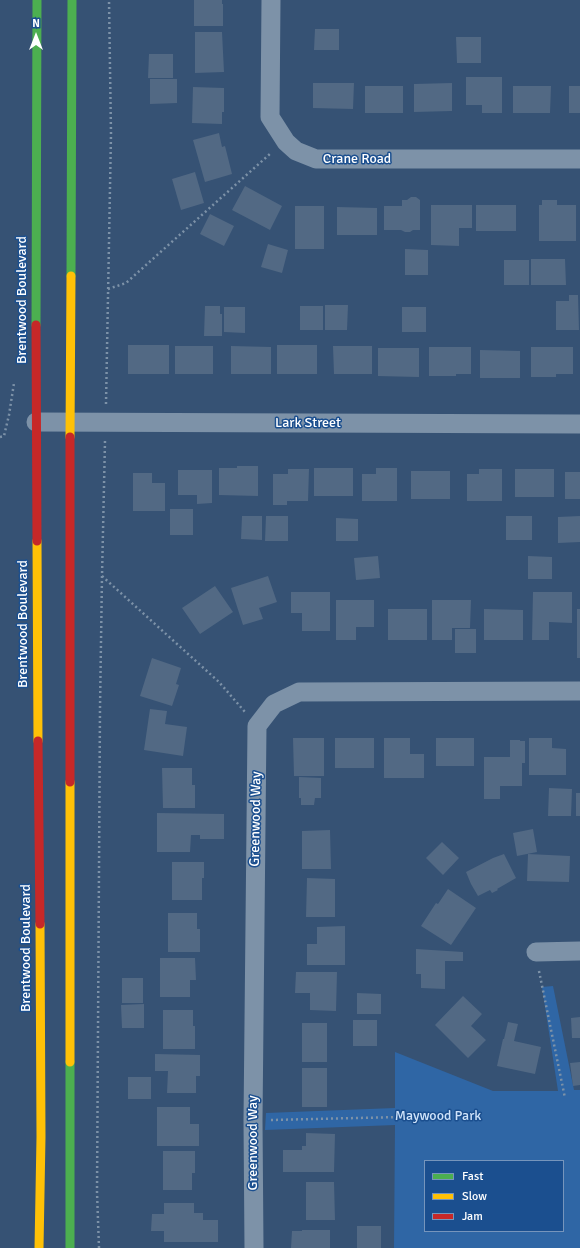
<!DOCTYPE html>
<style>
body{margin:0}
#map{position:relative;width:580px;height:1248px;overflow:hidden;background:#365274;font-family:Signika,sans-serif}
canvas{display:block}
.legend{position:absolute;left:424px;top:1160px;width:140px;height:72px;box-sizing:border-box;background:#1b4f8f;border:1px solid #7695bc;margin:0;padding:5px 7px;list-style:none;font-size:12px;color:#fff}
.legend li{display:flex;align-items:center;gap:8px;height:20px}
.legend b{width:20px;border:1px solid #7695bc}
.north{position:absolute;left:16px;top:16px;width:40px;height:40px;-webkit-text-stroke:3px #1b4f8f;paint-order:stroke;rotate:0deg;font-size:11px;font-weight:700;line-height:16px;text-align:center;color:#fff}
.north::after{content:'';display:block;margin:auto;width:14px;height:18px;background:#fff;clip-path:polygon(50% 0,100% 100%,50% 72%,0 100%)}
</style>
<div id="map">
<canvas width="580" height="1248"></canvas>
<ul class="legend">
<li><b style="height:5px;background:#4caf50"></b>Fast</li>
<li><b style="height:5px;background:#ffc107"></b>Slow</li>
<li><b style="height:5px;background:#c62828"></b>Jam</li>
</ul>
<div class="north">N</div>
</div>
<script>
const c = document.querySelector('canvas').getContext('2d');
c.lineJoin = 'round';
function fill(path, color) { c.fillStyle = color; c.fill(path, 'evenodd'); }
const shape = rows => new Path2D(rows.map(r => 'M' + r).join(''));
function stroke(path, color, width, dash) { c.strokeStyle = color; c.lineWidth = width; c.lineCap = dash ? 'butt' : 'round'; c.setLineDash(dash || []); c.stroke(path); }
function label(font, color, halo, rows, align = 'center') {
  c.font = font + ' Signika,sans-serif'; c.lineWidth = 3; c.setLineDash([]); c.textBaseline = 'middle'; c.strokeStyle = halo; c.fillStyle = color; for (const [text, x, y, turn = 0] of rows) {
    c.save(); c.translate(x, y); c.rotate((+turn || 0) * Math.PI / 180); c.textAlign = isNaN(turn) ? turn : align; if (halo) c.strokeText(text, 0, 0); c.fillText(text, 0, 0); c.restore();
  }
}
const green = shape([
 [553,986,574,1090,580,1090,580,1248,394,1248,395,1125,265,1130,266,1113,395,1108,395,1052,493,1091,558,1091,542,987],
 [425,1161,563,1161,563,1231,425,1231]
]);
const building = shape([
 [194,0,222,0,222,4,223,4,223,26,194,26],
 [315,29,339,29,339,50,314,50],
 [195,32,222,32,224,72,195,73],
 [456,37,481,37,481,63,457,63],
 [149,54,173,54,173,78,148,78],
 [466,77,502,77,502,113,482,113,482,105,466,105],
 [150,79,177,79,177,103,150,104],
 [313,83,354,83,353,109,313,108],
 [452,83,452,111,414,112,414,84],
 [365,86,403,86,403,113,365,113],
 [513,86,551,86,550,113,513,113],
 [569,86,580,86,580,113,569,113],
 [193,87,224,88,224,112,222,112,222,124,192,123],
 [219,133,222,147,225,146,232,174,205,182,193,140],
 [195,172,204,203,181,210,172,179],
 [245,186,282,206,270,230,232,210],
 [411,197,416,197,420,200,420,230,413,230,410,232,405,232,401,230,384,230,384,206,402,206,402,200,407,200],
 [542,200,557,200,557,205,576,205,576,241,539,241,539,205,542,205],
 [431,205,472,205,472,228,459,228,459,246,431,245],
 [476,205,516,205,516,231,476,231],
 [295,206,324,206,324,249,295,249],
 [337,207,377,208,377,235,337,235],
 [210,214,234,226,224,246,200,234],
 [268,244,288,250,282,273,261,267],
 [405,249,428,250,428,275,405,275],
 [531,259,565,259,566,285,531,285],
 [504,260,529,260,529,285,504,285],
 [569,295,578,295,579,330,556,330,556,301,569,301],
 [325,305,348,305,347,330,325,330],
 [205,306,220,306,220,314,222,314,222,336,204,336],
 [300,306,323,306,323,330,300,330],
 [224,307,245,307,245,333,224,332],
 [402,307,426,307,426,332,402,332],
 [128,345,169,345,169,374,128,374],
 [277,345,317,345,317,374,277,374],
 [175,346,213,346,213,374,175,374],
 [231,346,271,347,271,374,231,374],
 [333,346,372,346,372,374,334,374],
 [429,347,471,347,471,374,456,374,456,376,429,376],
 [531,347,573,347,573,374,556,374,556,377,531,377],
 [378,348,419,348,419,377,378,376],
 [480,350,520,351,520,378,480,378],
 [237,466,258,466,258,496,219,495,219,468,237,468],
 [314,468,353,468,353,496,314,496],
 [376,468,397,468,397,501,362,501,362,474,376,474],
 [288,469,309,469,308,501,287,501,287,505,273,505,273,474,288,474],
 [479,469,502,469,502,501,467,501,467,474,479,474],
 [515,469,554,469,554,497,515,497],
 [178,470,212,470,212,503,197,504,197,495,178,495],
 [411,471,450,471,450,499,411,499],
 [565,472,580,472,580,499,565,499],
 [133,473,152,473,152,483,165,483,165,511,133,511],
 [170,509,193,509,193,535,170,535],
 [242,516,262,516,262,540,241,539],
 [266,516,288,516,288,541,265,541],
 [506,516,532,516,532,540,506,540],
 [580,516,580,542,558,543,558,517],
 [336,518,358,519,358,541,336,541],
 [378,556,380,578,356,580,354,558],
 [528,556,552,557,552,579,528,579],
 [268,576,277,602,259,608,263,619,243,625,231,588],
 [215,586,233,612,200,634,182,608],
 [291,592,330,592,330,631,302,631,302,613,291,613],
 [533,592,572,592,572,623,549,622,549,640,532,640],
 [336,600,374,600,374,627,356,627,356,640,336,640],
 [432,600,471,600,470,628,452,628,452,640,432,640],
 [388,609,427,609,427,640,388,640],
 [484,609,523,610,523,640,484,640],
 [577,609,580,609,580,658,577,658],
 [455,629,476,629,476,653,455,653],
 [152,658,181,668,176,684,179,685,172,706,140,696],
 [150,709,167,711,165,724,187,727,183,756,144,750],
 [293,738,324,738,324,776,294,776],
 [335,738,374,738,374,768,335,768],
 [384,738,410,738,410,754,424,754,424,778,384,778],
 [436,738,474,738,474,766,436,766],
 [529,738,552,738,552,748,566,749,566,775,529,775],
 [510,740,520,740,520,741,525,741,525,763,522,763,522,786,500,786,500,799,484,799,484,757,510,757],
 [162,768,192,768,192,785,195,785,195,808,163,808],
 [299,777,321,778,321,798,315,798,314,805,301,805,301,798,299,798],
 [549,788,572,789,571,816,548,816],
 [576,793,580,793,580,816,576,816],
 [157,813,224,814,224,839,200,839,200,835,191,835,190,852,157,852],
 [533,829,537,852,517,856,513,833],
 [330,830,331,869,302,869,302,831],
 [442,842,459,858,443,875,426,858],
 [504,854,516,878,497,889,498,890,492,893,490,890,478,896,471,884,466,872,493,858],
 [528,854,570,856,569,882,527,881],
 [172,862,204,862,204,878,202,878,202,900,172,900],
 [307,878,335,879,335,917,306,917],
 [448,889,476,908,451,945,421,926,436,903,438,904],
 [168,913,197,913,197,929,200,929,200,952,168,952],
 [345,926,345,965,307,965,307,944,317,944,317,927],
 [416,949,463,952,463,961,445,961,445,989,421,988,421,974,416,974],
 [160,958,195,958,196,980,190,980,190,997,160,997],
 [296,972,337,972,336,1011,310,1010,310,993,295,993],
 [122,978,143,978,143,1003,122,1003],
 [357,993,381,994,381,1014,357,1014],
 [463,996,482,1014,471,1026,486,1040,468,1058,435,1025],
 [144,1004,144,1028,122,1028,121,1005],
 [163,1010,193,1010,193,1026,195,1026,195,1049,163,1049],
 [580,1017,580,1038,572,1038,571,1018],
 [353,1020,377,1020,377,1046,353,1046],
 [508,1022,518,1024,514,1041,541,1047,535,1074,497,1066,503,1039,504,1039],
 [302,1023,327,1023,327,1062,302,1062],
 [155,1054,200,1055,200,1076,196,1076,196,1093,167,1093,168,1071,155,1071],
 [580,1062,580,1085,573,1086,570,1063],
 [302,1068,327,1068,327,1107,302,1107],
 [128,1077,151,1077,151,1099,128,1099],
 [157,1107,190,1107,190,1124,199,1124,199,1146,157,1146],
 [306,1133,335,1134,334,1172,283,1172,283,1150,302,1150,302,1146,306,1146],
 [163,1151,195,1151,195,1173,192,1173,192,1190,163,1190],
 [306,1182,334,1182,335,1220,306,1220],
 [164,1203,194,1203,194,1213,203,1213,203,1220,218,1220,218,1242,164,1242,164,1231,151,1231,152,1214,164,1214],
 [357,1226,381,1226,381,1248,357,1248],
 [302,1230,330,1230,330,1248,291,1248,292,1231,302,1231]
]);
const path = shape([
 [108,289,126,283,271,153],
 [106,404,111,134,109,0],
 [0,437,4,436,9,415,14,383],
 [102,576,219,682,245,712],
 [539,971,565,1098],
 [271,1120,400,1117],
 [99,1248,97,1192,100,708,102,576,105,441]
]);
const street = shape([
 [271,0,270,117,286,142,296,151,316,159,580,159],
 [36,422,580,424],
 [536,952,580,951],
 [254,1248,253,1120,257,726,274,704,299,692,580,691]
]);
const fast = shape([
 [71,276,72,0],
 [36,325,37,0],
 [70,1062,70,1248]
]);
const slow = shape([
 [70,437,71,276],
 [37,541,38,741],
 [70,782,70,1062],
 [39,1248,41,1137,40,924]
]);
const jam = shape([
 [36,325,37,541],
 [70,437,70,782],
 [38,741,40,924]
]);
const streetNames = [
 ["Crane Road",357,159],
 ["Brentwood Boulevard",22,300,-90],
 ["Lark Street",308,423],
 ["Brentwood Boulevard",23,624,-90],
 ["Greenwood Way",256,819,-89],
 ["Brentwood Boulevard",26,948,-90],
 ["Greenwood Way",253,1143,-90]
];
const parkNames = [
 ["Maywood Park",438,1116]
];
fill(green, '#2f66a5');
fill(building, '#526984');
stroke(path, '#7d92a8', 2.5, [2, 3]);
stroke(street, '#7d92a8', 19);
stroke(fast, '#4caf50', 9);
stroke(slow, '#ffc107', 9);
stroke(jam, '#c62828', 9);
label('14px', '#fff', '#1b4f8f', streetNames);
label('14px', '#cfe3fa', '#1b4f8f', parkNames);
</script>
